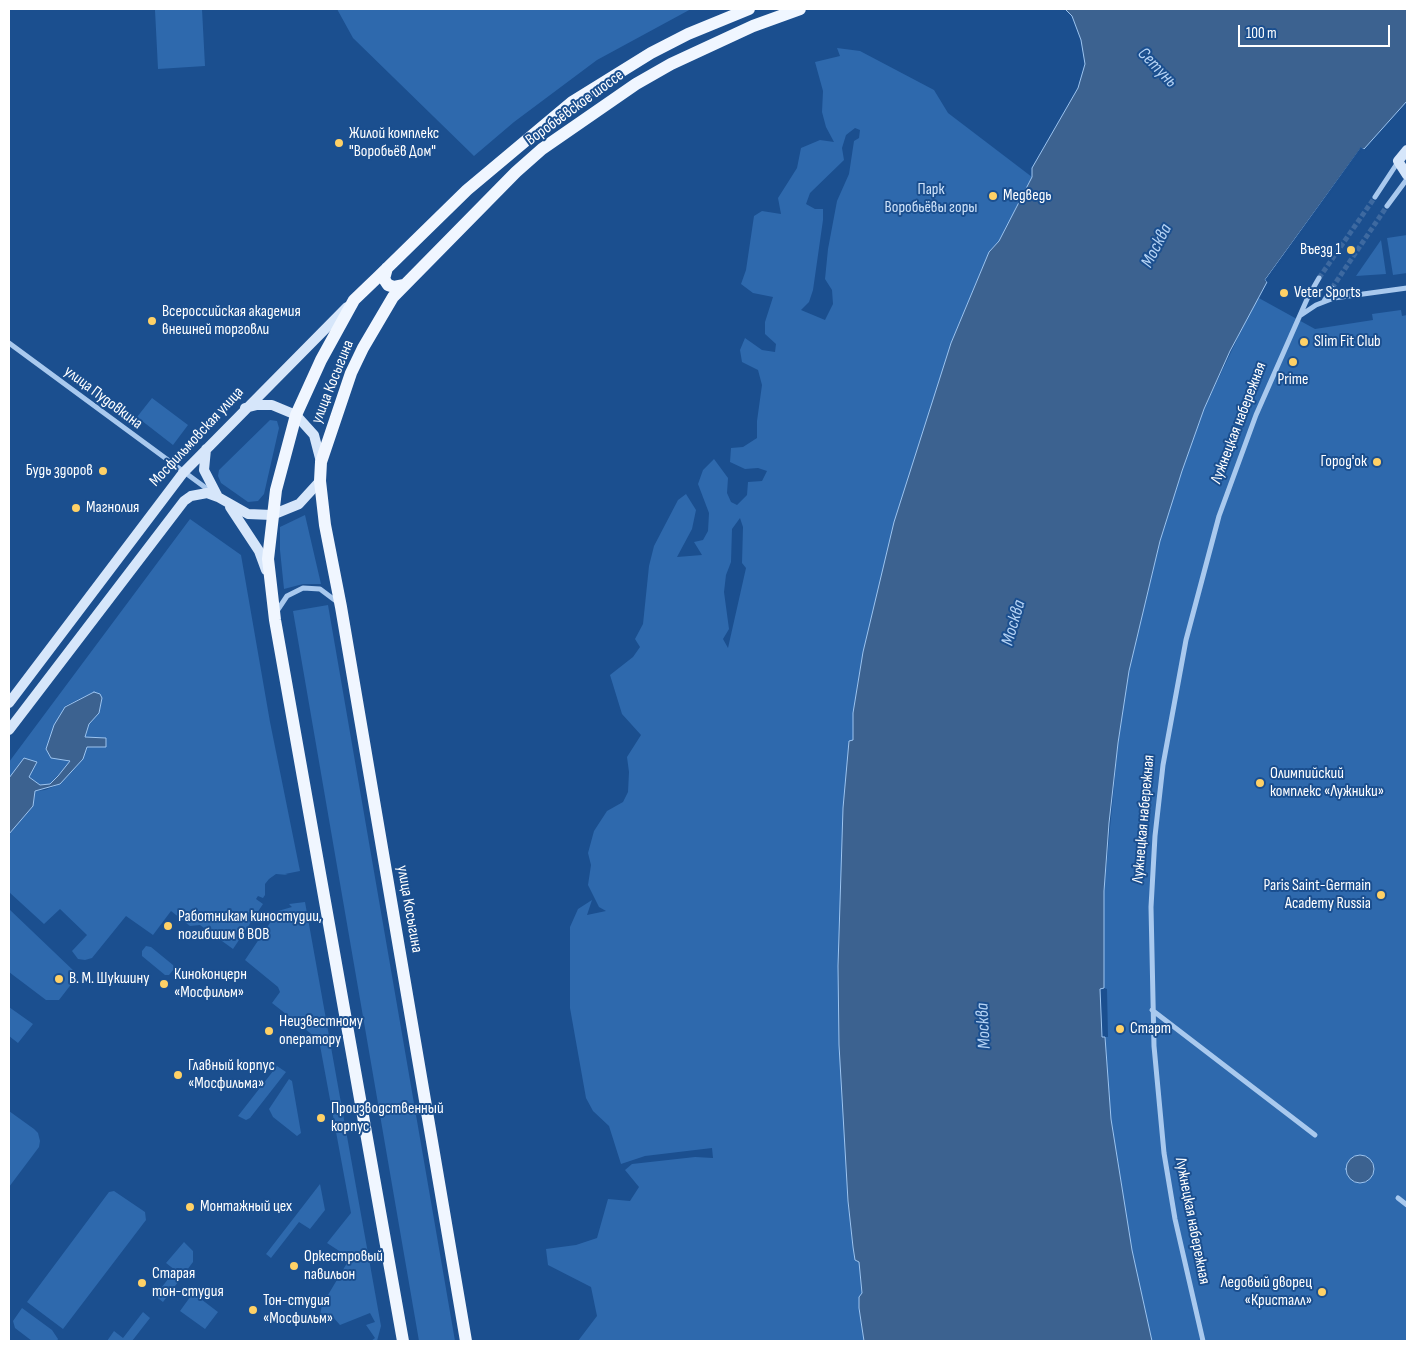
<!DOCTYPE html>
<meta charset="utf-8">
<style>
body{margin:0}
#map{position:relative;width:1416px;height:1350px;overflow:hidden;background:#1b4f8f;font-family:"Sofia Sans Condensed",sans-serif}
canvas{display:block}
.frame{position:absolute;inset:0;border:10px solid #fff;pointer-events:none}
.scale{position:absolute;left:1238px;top:25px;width:152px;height:22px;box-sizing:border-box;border:2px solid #fff;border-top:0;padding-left:6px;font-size:15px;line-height:18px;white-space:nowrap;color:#fff;-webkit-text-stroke:4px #1b4f8f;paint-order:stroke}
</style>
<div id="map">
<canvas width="1416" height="1350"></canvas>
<div class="frame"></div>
<div class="scale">100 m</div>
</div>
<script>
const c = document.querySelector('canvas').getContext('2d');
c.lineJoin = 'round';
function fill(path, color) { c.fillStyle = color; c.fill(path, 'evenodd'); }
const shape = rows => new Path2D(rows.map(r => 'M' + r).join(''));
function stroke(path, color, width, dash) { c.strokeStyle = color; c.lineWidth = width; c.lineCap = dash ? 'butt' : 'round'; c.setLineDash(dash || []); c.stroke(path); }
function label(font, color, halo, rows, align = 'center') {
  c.font = font + ' "Sofia Sans Condensed",sans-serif'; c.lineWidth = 4; c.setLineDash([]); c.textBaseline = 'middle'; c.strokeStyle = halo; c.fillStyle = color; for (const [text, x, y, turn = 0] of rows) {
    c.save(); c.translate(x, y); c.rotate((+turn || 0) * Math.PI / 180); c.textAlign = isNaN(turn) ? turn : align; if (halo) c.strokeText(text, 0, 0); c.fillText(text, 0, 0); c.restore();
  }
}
const green = shape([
 [202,9,205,66,158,69,155,10],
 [337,9,691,9,597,60,514,122,474,156,353,38],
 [837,48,860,51,934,90,948,113,1032,177,999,241,989,252,951,343,863,652,853,713,853,741,849,741,843,808,838,966,848,1202,853,1247,855,1260,859,1262,862,1293,860,1297,859,1308,864,1341,578,1341,597,1316,591,1287,548,1265,546,1249,576,1245,597,1238,608,1199,630,1201,639,1187,625,1170,632,1164,695,1157,713,1158,712,1148,645,1156,621,1164,609,1126,593,1111,586,1098,570,1008,570,927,578,909,592,900,587,915,606,911,599,907,588,885,591,865,588,853,594,831,607,811,623,802,628,792,629,772,627,757,641,735,622,714,610,675,633,657,640,647,635,639,643,624,649,566,654,546,678,500,686,494,696,510,692,529,677,557,702,555,694,542,703,540,708,531,709,513,698,484,703,470,714,459,728,478,727,493,731,502,737,505,747,495,748,482,762,481,767,471,758,468,745,469,730,462,731,448,743,447,757,438,757,421,762,385,758,370,742,362,740,350,745,338,762,350,775,352,776,344,765,334,765,322,773,297,753,293,741,284,746,270,754,216,762,211,781,214,778,198,797,168,801,148,820,140,834,142,826,127,822,112,823,91,815,62,840,56],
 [855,128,860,130,859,138,854,141,849,174,837,201,828,249,825,279,832,290,833,304,825,320,801,310,809,302,813,290,823,220,823,209,815,209,806,204,810,193,844,160,842,148,846,135],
 [740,518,743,527,742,563,746,568,728,648,723,639,729,629,724,592,726,575,731,562,732,529],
 [1407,235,1407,273,1393,275,1387,238],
 [1381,240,1386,274,1356,276],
 [1257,297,1315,329,1373,320,1372,314,1401,310,1402,316,1407,315,1407,1341,1152,1341,1132,1250,1111,1119,1105,1037,1108,1037,1107,989,1104,988,1104,891,1118,743,1129,671,1160,541,1182,471,1204,409],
 [152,398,188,425,173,445,137,417],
 [270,420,277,421,279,428,264,494,258,501,248,502,221,483,218,476,219,470],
 [305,515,321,584,303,584,284,589,280,550,280,527],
 [190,519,241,555,270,722,300,871,285,874,288,875,276,874,269,879,265,884,265,895,263,898,258,896,256,899,263,904,233,949,200,925,190,926,171,911,153,935,126,916,92,958,85,960,78,959,72,951,87,935,60,909,44,924,9,892,9,834,33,806,35,791,45,790,60,784,85,738,89,724,99,712,94,692,65,706,71,761,50,784,40,785,29,777,24,758,9,778,9,762],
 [328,605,455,1341,419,1341,293,611],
 [305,902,381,1326,377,1341,371,1341,375,1338,366,1325,375,1322,370,1313,340,1325,333,1317,322,1322,319,1320,322,1305,350,1258,327,1243,351,1213,319,1040,272,1003,280,992,278,987,245,960,278,911,292,907,289,904],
 [9,909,76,973,76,978,59,1000,46,1000,9,972],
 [146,946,151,947,173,965,174,969,169,975,165,975,142,956,142,951],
 [9,1007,33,1024,18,1043,9,1036],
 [277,1066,286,1072,250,1118,246,1120,238,1116],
 [289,1079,292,1081,301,1133,297,1136,273,1117,269,1109],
 [9,1111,34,1129,38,1133,40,1141,39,1147,9,1187],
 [320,1184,325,1210,310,1229,299,1222,271,1258,266,1254],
 [114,1191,145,1212,146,1220,63,1329,27,1302,109,1192],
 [184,1242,193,1251,193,1262,163,1302,155,1296,175,1270,166,1263],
 [193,1293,218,1312,205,1329,180,1311],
 [22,1308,52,1330,58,1339,57,1341,32,1341,15,1328,13,1321],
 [143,1312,150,1318,132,1341,107,1341,114,1331,123,1338]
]);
const water = shape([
 [1065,9,1407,9,1407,101,1364,149,1361,148,1265,280,1267,282,1230,351,1204,409,1182,471,1160,541,1129,671,1118,743,1109,823,1104,891,1104,988,1100,989,1102,1037,1105,1037,1111,1119,1132,1250,1152,1341,864,1341,859,1308,859,1297,862,1293,859,1262,855,1260,853,1247,848,1201,839,1045,838,966,843,808,849,741,853,740,853,713,863,652,894,522,951,343,989,252,999,241,1032,177,1032,168,1078,88,1085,64,1081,40,1072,16,1065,9],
 [94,692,100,694,102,698,99,713,89,724,85,737,106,738,106,747,87,747,83,759,60,784,35,791,33,806,9,834,9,778,24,758,37,762,29,777,40,785,50,784,58,776,70,761,51,758,46,749,54,725,65,707,94,692],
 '1346 1169a14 14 0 1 1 28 0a14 14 0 1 1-28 0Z'
]);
const pier = shape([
 [1361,147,1366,151,1361,151,1268,280,1269,283,1267,282,1265,280]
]);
const streetTunnel = shape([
 [1319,278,1375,197],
 [1332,288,1387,206]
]);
const street = shape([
 [1375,197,1398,162],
 [1387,206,1407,179],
 [1324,301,1332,288],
 [1301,315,1316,305,1334,298,1407,288],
 [9,343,210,491],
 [277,611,287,596,303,588,320,589,336,601],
 [1152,1010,1315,1135],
 [1398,1198,1407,1205],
 [1203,1341,1175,1219,1164,1153,1154,1046,1151,907,1155,836,1163,765,1186,640,1219,516,1256,415,1308,297,1319,278]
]);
const secondary = shape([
 [1407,150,1398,161,1407,175],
 [245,408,257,405,272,405,296,415,314,435,321,462],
 [206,449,204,470,218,497],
 [230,507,259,551,266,570],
 [9,703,183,473,347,307],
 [9,730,184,501,191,496,207,493,218,497,248,514,272,515,299,504,320,481]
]);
const primary = shape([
 [387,268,384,279,388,285,394,287,404,285],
 [403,1341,275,620,268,559,276,490,296,415,321,360,354,300,378,277,467,190,572,102,651,53,688,34,749,9],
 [466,1341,341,607,325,525,320,481,321,462,351,373,363,348,393,297,516,172,542,149,636,84,671,64,753,26,800,9]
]);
const markers = [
 [339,143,5,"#ffd166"],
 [993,196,5,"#ffd166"],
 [1351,250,5,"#ffd166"],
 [1284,293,5,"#ffd166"],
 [152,321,5,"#ffd166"],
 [1304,342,5,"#ffd166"],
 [1293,362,5,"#ffd166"],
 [1377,462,5,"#ffd166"],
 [103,471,5,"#ffd166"],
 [76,508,5,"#ffd166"],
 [1260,783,5,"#ffd166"],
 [1381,895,5,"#ffd166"],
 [168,926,5,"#ffd166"],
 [59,979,5,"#ffd166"],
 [164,984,5,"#ffd166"],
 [1120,1029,5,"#ffd166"],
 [269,1031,5,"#ffd166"],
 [178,1075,5,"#ffd166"],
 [321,1118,5,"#ffd166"],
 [190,1207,5,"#ffd166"],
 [294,1266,5,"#ffd166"],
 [142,1283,5,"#ffd166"],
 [1322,1292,5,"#ffd166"],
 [253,1310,5,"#ffd166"]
];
const streetNames = [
 ["Воробьёвское шоссе",575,108,-36],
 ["улица Косыгина",333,382,-68],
 ["улица Пудовкина",103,398,37],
 ["Лужнецкая набережная",1239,423,-69],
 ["Мосфильмовская улица",197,437,-47],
 ["Лужнецкая набережная",1144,819,-85],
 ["улица Косыгина",409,909,80],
 ["Лужнецкая набережная",1192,1221,79]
];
const poiNames = [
 ["Жилой комплекс",349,134],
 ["\"Воробьёв Дом\"",349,152],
 ["Медведь",1003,196],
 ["Въезд 1",1341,250,"right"],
 ["Veter Sports",1294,293],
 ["Всероссийская академия",162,312],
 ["внешней торговли",162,330],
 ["Slim Fit Club",1314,342],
 ["Prime",1293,380,"center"],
 ["Город'ок",1367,462,"right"],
 ["Будь здоров",93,471,"right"],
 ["Магнолия",86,508],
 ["Олимпийский",1270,774],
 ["комплекс «Лужники»",1270,792],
 ["Paris Saint-Germain",1371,886,"right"],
 ["Academy Russia",1371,904,"right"],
 ["Работникам киностудии,",178,917],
 ["погибшим в ВОВ",178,935],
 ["Киноконцерн",174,975],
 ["«Мосфильм»",174,993],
 ["В. М. Шукшину",69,979],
 ["Неизвестному",279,1022],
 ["оператору",279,1040],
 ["Старт",1130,1029],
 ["Главный корпус",188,1066],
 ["«Мосфильма»",188,1084],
 ["Производственный",331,1109],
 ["корпус",331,1127],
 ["Монтажный цех",200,1207],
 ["Оркестровый",304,1257],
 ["павильон",304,1275],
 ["Старая",152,1274],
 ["тон-студия",152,1292],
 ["Ледовый дворец",1312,1283,"right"],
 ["«Кристалл»",1312,1301,"right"],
 ["Тон-студия",263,1301],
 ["«Мосфильм»",263,1319]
];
const parkNames = [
 ["Парк",931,190],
 ["Воробьёвы горы",931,208]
];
const waterNames = [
 ["Сетунь",1157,68,46],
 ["Москва",1157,246,-63],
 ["Москва",1014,623,-74],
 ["Москва",984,1026,-93]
];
fill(green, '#2e69ad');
fill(water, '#3c6290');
stroke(water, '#9cc4f0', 1);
fill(pier, '#1b4f8f');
stroke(streetTunnel, '#3d69a0', 5, [5, 2.5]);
stroke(street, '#a9c9ee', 5);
stroke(secondary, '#d6e6fa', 10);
stroke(primary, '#f0f6ff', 12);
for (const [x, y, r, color] of markers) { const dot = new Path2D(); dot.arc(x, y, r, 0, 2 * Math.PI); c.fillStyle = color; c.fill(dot); stroke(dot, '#1b4f8f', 2); }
label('16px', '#fff', '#1b4f8f', streetNames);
label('16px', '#fff', '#1b4f8f', poiNames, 'left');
label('16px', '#cfe3fa', '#1b4f8f', parkNames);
label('italic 18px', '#b5d3f5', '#1b4f8f', waterNames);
</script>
